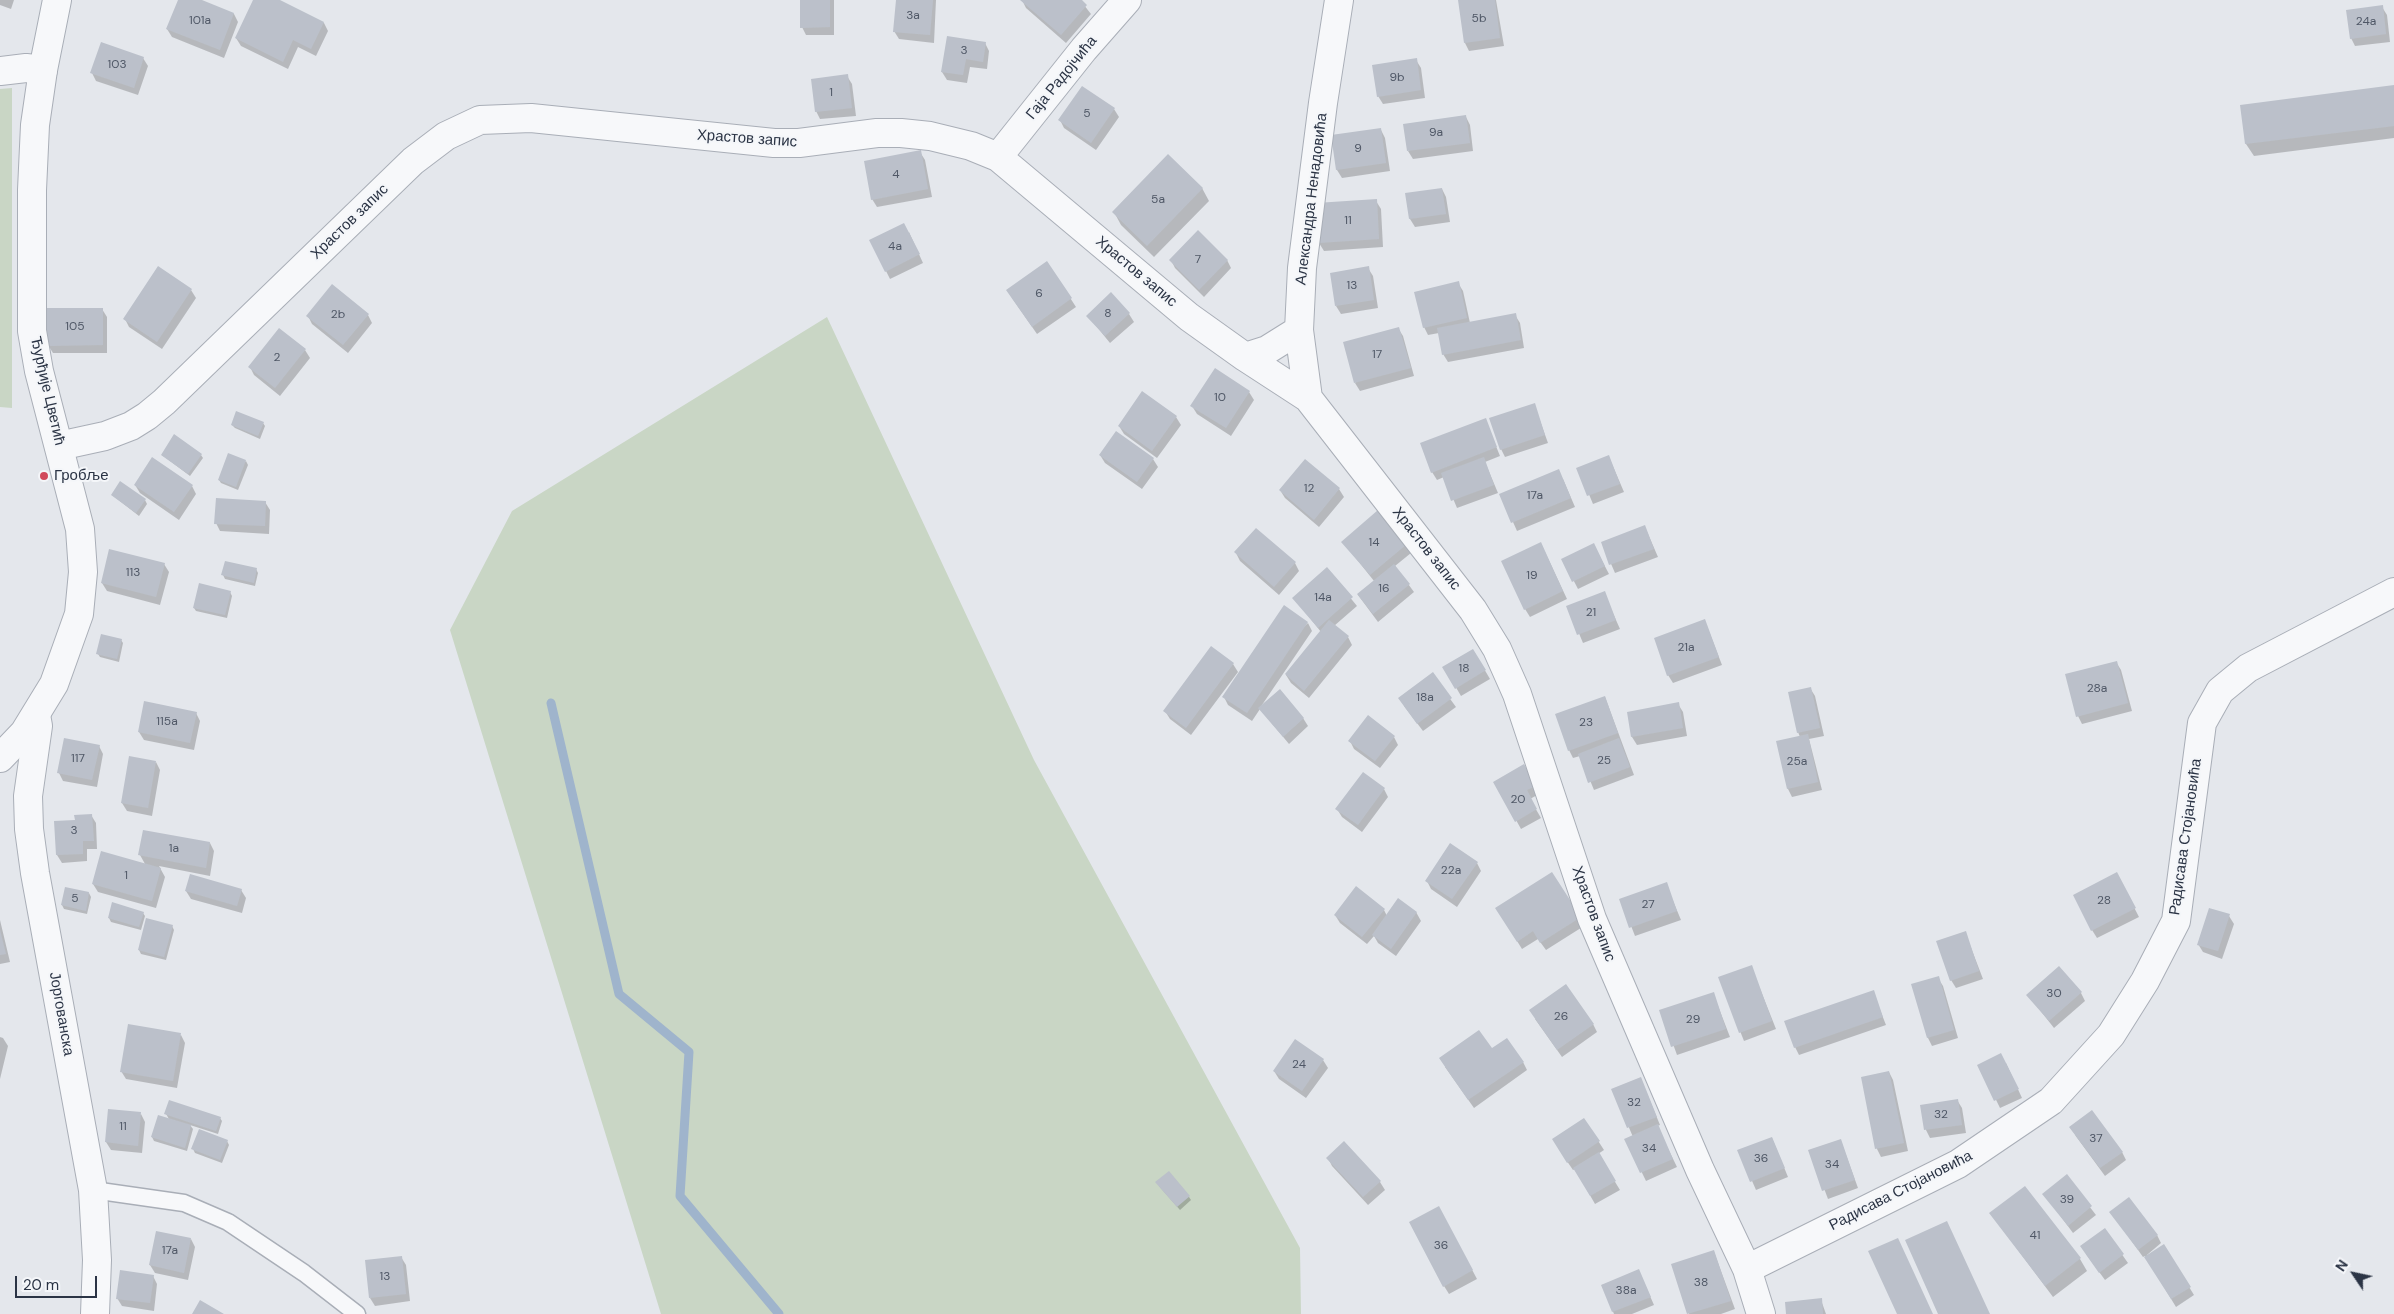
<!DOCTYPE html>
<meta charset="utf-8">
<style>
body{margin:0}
#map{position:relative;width:2394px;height:1314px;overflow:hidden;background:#e4e7ec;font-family:"DM Sans",sans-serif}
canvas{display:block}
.north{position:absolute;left:2329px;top:1249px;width:50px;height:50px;-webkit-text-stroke:4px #f4f6f9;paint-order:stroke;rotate:304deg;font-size:14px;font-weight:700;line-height:20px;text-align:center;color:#2b3445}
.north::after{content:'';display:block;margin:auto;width:18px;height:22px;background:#2b3445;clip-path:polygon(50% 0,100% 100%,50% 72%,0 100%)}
.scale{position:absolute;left:15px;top:1276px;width:82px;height:22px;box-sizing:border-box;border:2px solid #2b3445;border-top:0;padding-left:6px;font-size:15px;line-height:18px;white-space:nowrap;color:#2b3445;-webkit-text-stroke:4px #f4f6f9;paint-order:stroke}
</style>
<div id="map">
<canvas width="2394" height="1314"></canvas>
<div class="north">N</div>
<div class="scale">20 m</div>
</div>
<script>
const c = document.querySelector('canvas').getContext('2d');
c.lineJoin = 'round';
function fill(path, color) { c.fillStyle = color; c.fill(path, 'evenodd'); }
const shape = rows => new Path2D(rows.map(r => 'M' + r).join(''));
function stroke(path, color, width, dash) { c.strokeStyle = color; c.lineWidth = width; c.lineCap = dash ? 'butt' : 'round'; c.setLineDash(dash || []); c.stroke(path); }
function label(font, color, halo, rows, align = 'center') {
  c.font = font + ' "DM Sans",sans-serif'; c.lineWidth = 4; c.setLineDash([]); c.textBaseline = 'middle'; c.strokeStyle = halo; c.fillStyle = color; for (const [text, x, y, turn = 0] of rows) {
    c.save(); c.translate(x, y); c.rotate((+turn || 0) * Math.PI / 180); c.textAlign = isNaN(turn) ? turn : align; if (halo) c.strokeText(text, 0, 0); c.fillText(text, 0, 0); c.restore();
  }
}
const green = shape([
 [12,88,12,408,0,407,0,89],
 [827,317,1034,760,1300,1248,1301,1314,661,1314,450,630,512,511]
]);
const shadow = shape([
 [0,0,14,0,11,9,0,5],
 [179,0,199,0,234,14,238,22,224,58,172,37,167,29],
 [254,0,277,0,324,23,328,31,316,56,298,47,288,69,241,46,236,38],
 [801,0,834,0,834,35,806,35,802,27],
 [897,0,936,0,934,43,899,39,894,31],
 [1022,0,1080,0,1091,14,1066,43,1026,8],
 [1459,0,1496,0,1504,46,1469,51,1465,43],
 [2382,7,2387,15,2390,42,2355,46,2351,38],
 [985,43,989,51,987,69,970,67,967,83,947,80,942,72],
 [143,58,148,66,138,95,96,81,92,73],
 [1416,60,1421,68,1425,98,1383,104,1378,96],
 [847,76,852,84,856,116,820,119,816,111],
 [2394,87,2394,138,2254,156,2246,144,2242,106],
 [1114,109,1119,117,1096,150,1064,128,1060,120],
 [1466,117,1470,125,1473,151,1413,159,1408,151],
 [1381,130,1385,138,1390,171,1342,178,1337,170,1333,136],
 [920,152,925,160,932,197,877,207,872,199],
 [1202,188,1209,201,1154,257,1121,225,1114,212],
 [1442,189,1446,197,1450,222,1415,227,1410,219,1407,194],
 [1376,201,1381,209,1383,247,1324,251,1319,243],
 [909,232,923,263,890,279,886,271],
 [1171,260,1227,260,1231,268,1204,297,1175,268],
 [1047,262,1076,307,1037,334,1012,298],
 [159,268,191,290,196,298,162,349,129,327,125,319],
 [1368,268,1373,276,1378,308,1341,314,1336,306],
 [1458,283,1463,291,1470,323,1515,315,1520,323,1524,348,1448,362,1443,354,1439,333,1428,335,1424,327],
 [102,309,107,317,107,353,53,353,48,345],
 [1129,314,1134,322,1110,343,1088,316],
 [368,315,372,323,348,353,312,324,308,316],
 [1398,328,1403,336,1414,376,1360,391,1355,383],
 [305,350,310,358,280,396,254,375,250,367],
 [1215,370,1249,392,1254,400,1231,436,1197,414,1192,406],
 [1534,404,1548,443,1505,457,1501,449],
 [1176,417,1181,425,1157,458,1124,434,1119,426],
 [1485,419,1500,456,1485,462,1498,493,1457,508,1444,477,1437,480,1432,472],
 [263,423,265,426,260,439,235,428,232,425],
 [162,455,201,455,203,458,190,476],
 [1100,455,1153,459,1158,467,1142,489,1105,463],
 [1609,457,1624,492,1593,504,1578,468],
 [246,461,248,465,238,490,221,483,219,480],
 [1305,461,1339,489,1344,497,1319,527,1285,498,1280,490],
 [1563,479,1575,507,1517,531,1501,495],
 [135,485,192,486,196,494,179,520,140,493],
 [112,495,145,500,147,504,139,516],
 [265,502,270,510,269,534,220,531,216,523],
 [1645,527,1658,557,1615,573,1602,543],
 [1343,542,1406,545,1411,553,1395,566,1414,592,1378,622,1358,595,1374,581],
 [1545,552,1567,599,1530,617,1525,609],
 [1236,553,1295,563,1299,571,1279,595,1240,561],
 [1598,553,1609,574,1578,589,1563,560],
 [164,564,169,572,160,605,107,591,102,583],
 [256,569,258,573,255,586,225,579,223,575],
 [1327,569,1357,606,1334,626,1348,637,1352,645,1309,698,1291,683,1286,675,1321,632,1294,598],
 [230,592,232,596,227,618,196,611,194,608],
 [1604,593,1620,629,1583,643,1568,607],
 [1705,621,1722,665,1673,683,1668,675],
 [1308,623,1312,631,1262,705,1303,718,1308,726,1289,744,1260,709,1252,721,1228,705,1224,697],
 [121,640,123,643,119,662,100,657,98,654],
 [1473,650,1490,679,1461,696,1444,667],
 [2116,662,2121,670,2132,711,2082,724,2078,716],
 [1233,664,1238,672,1191,735,1170,719,1165,711],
 [1432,674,1456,707,1423,731,1404,706],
 [1810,688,1815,696,1824,736,1809,739,1822,790,1792,797,1788,789,1777,742,1800,737,1798,732],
 [1605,697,1634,775,1594,790,1580,756,1573,758,1569,750],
 [1678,704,1683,712,1687,736,1637,745,1632,737,1628,713],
 [196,713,200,721,194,750,144,740,139,732],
 [1394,737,1398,745,1380,768,1354,749,1350,741],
 [99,746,103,754,97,787,63,781,59,773],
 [156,762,160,770,152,816,127,811,122,803],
 [1524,766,1539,794,1530,799,1541,818,1521,829,1495,782],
 [1384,789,1388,797,1362,832,1342,817,1337,809],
 [91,815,96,823,97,849,87,849,87,861,62,863,57,855,76,821],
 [210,843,214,851,210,876,159,866,165,877,156,908,98,892,93,884,102,853,145,864,140,855],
 [1477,863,1481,871,1457,907,1431,889,1427,881],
 [1551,874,1584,926,1546,950,1538,939,1522,949,1502,917],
 [2121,882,2139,917,2097,938,2092,930],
 [1666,884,1681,920,1635,936,1621,900],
 [241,890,246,898,242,913,191,899,186,891],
 [89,893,91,897,87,914,64,909,62,905],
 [1384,910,1387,916,1416,912,1421,921,1396,956,1378,943,1374,936,1367,944,1340,923,1335,915],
 [143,913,145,916,141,930,111,922,109,918],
 [2229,916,2234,924,2222,959,2203,952,2198,944],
 [0,920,10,962,0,964],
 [172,926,174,930,166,960,141,954,139,950],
 [1965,932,1983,979,1956,988,1951,980],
 [1751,966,1776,1029,1744,1041,1719,978],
 [1938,978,1943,986,1958,1038,1932,1046,1928,1038,1913,985],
 [1873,992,1886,1025,1799,1055,1795,1047],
 [1713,993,1730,1037,1677,1055,1661,1011],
 [2081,993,2085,1001,2054,1028,2028,995],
 [1535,1019,1593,1024,1597,1032,1562,1057],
 [181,1035,185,1043,177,1088,126,1079,121,1071],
 [0,1037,3,1038,8,1046,0,1079],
 [1492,1050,1523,1062,1527,1070,1474,1108,1445,1067],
 [1323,1060,1328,1068,1306,1098,1279,1079,1274,1071],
 [2006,1063,2022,1098,2000,1108,1979,1065],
 [1889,1072,1893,1080,1908,1151,1881,1157,1877,1149,1862,1078],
 [1641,1079,1660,1125,1657,1126,1677,1167,1646,1181,1626,1140,1633,1137,1613,1090],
 [1957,1100,1962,1108,1966,1133,1930,1138,1926,1130,1922,1106],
 [141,1114,145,1122,142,1153,111,1150,106,1142],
 [166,1114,220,1118,222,1121,218,1134,190,1125,193,1129,187,1151,154,1141,152,1137,169,1119],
 [1584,1119,1604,1150,1598,1154,1620,1190,1595,1204,1575,1169,1573,1170,1558,1148],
 [2075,1135,2122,1152,2126,1160,2105,1176],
 [1772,1138,1788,1177,1756,1190,1739,1151],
 [227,1141,229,1145,222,1163,195,1153,193,1149],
 [1841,1141,1858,1188,1828,1199,1810,1151],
 [1328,1158,1380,1182,1385,1190,1368,1205,1332,1166],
 [2066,1176,2096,1215,2073,1233,2044,1194],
 [1159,1186,1189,1197,1191,1200,1180,1210],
 [2111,1212,2157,1235,2161,1243,2147,1255,2148,1256,2164,1246,2194,1295,2176,1307,2145,1256,2143,1257],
 [1991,1214,2080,1259,2087,1271,2053,1297],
 [1443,1215,1477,1279,1449,1294,1444,1286],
 [2104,1229,2128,1263,2105,1280,2086,1254],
 [191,1239,195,1247,188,1280,155,1273,150,1265],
 [1714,1252,1735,1309,1721,1314,1689,1314,1673,1265],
 [401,1257,406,1265,410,1301,375,1306,370,1298],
 [1639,1271,1654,1305,1632,1314,1614,1314,1602,1285],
 [153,1276,157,1284,154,1311,122,1306,117,1298],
 [1821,1300,1826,1314,1787,1314]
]);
const stream = shape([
 [551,703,619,994,689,1052,680,1196,779,1314]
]);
const building = shape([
 [178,0,202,0,234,13,220,50,166,29],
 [253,0,280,0,324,22,311,49,293,40,283,62,235,38],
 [800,0,830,0,830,27,800,28],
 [896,0,933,0,930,35,893,32],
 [1020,0,1082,0,1087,5,1061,35],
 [1458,0,1495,0,1500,38,1464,43],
 [2383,5,2386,34,2350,39,2346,10],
 [947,36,986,42,983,62,966,59,963,75,941,72],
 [101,42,144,57,134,88,90,73],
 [1417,58,1421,90,1377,97,1372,65],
 [848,74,852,108,815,112,811,79],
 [2394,85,2394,126,2245,144,2240,105],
 [1082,86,1115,108,1091,143,1058,120],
 [1466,115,1470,143,1407,151,1403,124],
 [1381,128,1386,163,1336,170,1331,135],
 [921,150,928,189,871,200,864,161],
 [1168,154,1203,188,1147,246,1112,212],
 [1442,188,1446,214,1409,219,1405,193],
 [1377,199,1379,239,1318,243,1316,203],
 [904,223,920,254,885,272,869,240],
 [1198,230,1228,260,1199,290,1169,260],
 [1047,261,1072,298,1032,327,1006,290],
 [158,266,192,289,157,342,123,319],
 [1369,266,1374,300,1335,306,1330,273],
 [1459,281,1467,318,1423,328,1414,292],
 [332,284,369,314,343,345,306,316],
 [1111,292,1130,313,1105,336,1086,316],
 [47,308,103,308,103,345,47,346],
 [1516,313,1521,340,1442,355,1437,328],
 [1399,327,1411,368,1354,383,1343,342],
 [279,328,306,349,275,388,248,367],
 [1215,368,1250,391,1226,428,1190,406],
 [1142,391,1177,416,1152,451,1118,426],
 [1535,403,1545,435,1500,450,1489,418],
 [236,411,264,422,258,436,231,425],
 [1486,418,1497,447,1431,473,1420,443],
 [1116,431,1154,458,1137,482,1099,455],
 [174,434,202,454,188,474,161,455],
 [228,453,246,460,236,487,218,480],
 [1609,455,1620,484,1587,496,1576,468],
 [152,457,193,485,174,512,134,485],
 [1484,457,1494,485,1451,501,1441,473],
 [1305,459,1340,488,1314,520,1279,490],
 [1559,469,1571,498,1511,523,1499,494],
 [120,481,146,499,136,513,111,495],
 [216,498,266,501,265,526,214,524],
 [1378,510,1407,544,1370,575,1341,542],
 [1645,525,1654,549,1609,565,1601,542],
 [1256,528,1296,562,1274,587,1234,552],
 [1541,542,1563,591,1524,610,1501,561],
 [1594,543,1605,566,1572,582,1561,559],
 [109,549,165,563,156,597,101,583],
 [225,561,257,568,254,583,221,575],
 [1394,564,1410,584,1373,614,1357,594],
 [1327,567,1353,597,1318,628,1292,598],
 [199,583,231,591,225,615,193,608],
 [1605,591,1616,620,1577,635,1566,606],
 [1284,605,1308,622,1247,713,1222,697],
 [1705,619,1719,657,1667,676,1654,638],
 [1329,620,1349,636,1304,691,1285,674],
 [101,634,122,639,117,659,96,654],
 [1211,646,1234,663,1186,728,1163,711],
 [1473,649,1486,670,1455,689,1442,667],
 [2117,661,2128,703,2076,717,2065,674],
 [1433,672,1452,698,1417,724,1398,698],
 [1811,687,1820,728,1797,733,1788,692],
 [1280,689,1304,718,1283,737,1258,708],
 [1605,696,1618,733,1568,751,1555,714],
 [144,701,197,712,190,743,138,732],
 [1679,702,1683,728,1631,737,1627,712],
 [1368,715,1395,736,1375,761,1348,741],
 [1808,734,1818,782,1787,789,1776,741],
 [64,738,100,745,92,780,57,773],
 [1619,738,1630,767,1588,783,1578,754],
 [129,756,156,761,148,808,121,803],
 [1524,764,1536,786,1527,790,1537,809,1515,822,1493,782],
 [1363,772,1385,788,1358,825,1335,809],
 [92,814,94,841,83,841,83,854,56,855,54,821,75,820,74,815],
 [143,830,210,842,206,868,138,855],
 [1450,843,1478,862,1452,899,1425,881],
 [101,851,161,868,152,901,92,884],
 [1552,872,1581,917,1540,943,1533,931,1517,942,1495,908],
 [2117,872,2136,908,2091,931,2073,895],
 [190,874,242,889,237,906,185,891],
 [1667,882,1677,911,1629,928,1619,899],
 [1356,886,1385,909,1362,937,1334,915],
 [65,887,89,892,86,911,61,905],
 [1398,898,1417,912,1391,949,1372,935],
 [112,902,144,912,139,927,108,918],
 [2209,908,2230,914,2218,951,2197,945],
 [146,918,173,925,164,957,138,950],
 [0,930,6,954,0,955],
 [1966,931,1979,971,1950,981,1936,941],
 [1752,965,1772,1021,1739,1033,1718,977],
 [2059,966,2082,992,2049,1021,2026,995],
 [1939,976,1954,1030,1927,1038,1911,984],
 [1566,984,1594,1024,1557,1050,1529,1010],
 [1874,990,1883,1017,1794,1048,1784,1021],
 [1714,992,1726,1029,1671,1047,1659,1010],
 [128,1024,181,1033,173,1081,120,1072],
 [1479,1030,1492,1048,1507,1038,1524,1062,1468,1100,1439,1058],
 [1295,1039,1324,1059,1302,1091,1273,1071],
 [2001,1053,2019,1089,1994,1101,1977,1065],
 [1889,1071,1904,1143,1875,1149,1861,1077],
 [1641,1077,1657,1117,1627,1128,1611,1089],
 [1958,1099,1962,1125,1924,1130,1920,1105],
 [169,1100,221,1117,216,1131,164,1114],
 [108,1109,141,1112,138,1146,105,1142],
 [2092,1110,2123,1152,2100,1168,2069,1127],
 [158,1115,191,1125,185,1148,151,1137],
 [1584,1118,1600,1141,1567,1163,1552,1139],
 [1658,1124,1673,1159,1640,1173,1624,1139],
 [199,1129,228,1140,220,1160,191,1149],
 [1772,1137,1785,1168,1750,1182,1737,1150],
 [1841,1139,1855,1180,1822,1191,1808,1150],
 [1344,1141,1381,1181,1363,1197,1326,1158],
 [1599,1152,1616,1181,1590,1196,1573,1168],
 [1169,1171,1190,1196,1177,1207,1155,1182],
 [2067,1174,2092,1206,2068,1226,2042,1194],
 [2025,1186,2081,1258,2045,1286,1989,1213],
 [2129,1197,2158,1235,2138,1250,2109,1212],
 [1439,1206,1473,1270,1443,1287,1409,1222],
 [1947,1221,1990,1314,1938,1314,1905,1240],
 [2105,1228,2124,1254,2099,1273,2080,1246],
 [156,1231,191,1238,184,1273,149,1265],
 [1898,1238,1933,1314,1897,1314,1868,1251],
 [2164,1244,2191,1287,2171,1299,2144,1257],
 [1714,1250,1731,1301,1687,1314,1671,1264],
 [402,1256,406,1294,369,1298,365,1260],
 [1639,1269,1651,1297,1612,1312,1601,1285],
 [120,1270,154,1275,150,1303,116,1299],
 [1822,1298,1823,1314,1786,1314,1785,1302],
 [200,1300,224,1314,192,1314]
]);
const service = shape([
 [93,1190,184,1203,228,1222,304,1273,357,1314]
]);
const minor = shape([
 [0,71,26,68,43,70],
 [998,157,1084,49,1127,0],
 [1245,357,1267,350,1299,330],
 [1308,398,1299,330,1302,268,1323,103,1339,0],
 [59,446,105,436,131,426,147,416,164,402,413,161,446,136,480,120,531,118,774,143,799,143,877,133,901,133,930,136,971,146,998,157,1189,317,1245,357,1308,398,1473,610,1497,649,1517,694,1592,919,1700,1170,1747,1269,1761,1314],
 [36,715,38,726,28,796,29,829,35,873,93,1190,97,1260,95,1314],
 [1747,1269,1958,1164,2051,1101,2111,1035,2145,981,2176,921,2202,723,2220,691,2248,668,2394,592]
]);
const tertiary = shape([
 [0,758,24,733,54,684,79,614,83,572,80,529,39,371,32,331,32,190,35,125,43,70,57,0]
]);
const markers = [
 [44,476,5,"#d1495b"]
];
const numberNames = [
 ["3a",913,16],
 ["5b",1479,19],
 ["101a",200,21],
 ["24a",2366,22],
 ["3",964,51],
 ["103",117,65],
 ["9b",1397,78],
 ["1",831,93],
 ["5",1087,114],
 ["9a",1436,133],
 ["9",1358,149],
 ["4",896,175],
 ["5a",1158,200],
 ["11",1348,221],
 ["4a",895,247],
 ["7",1198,260],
 ["13",1352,286],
 ["6",1039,294],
 ["8",1108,314],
 ["2b",338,315],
 ["105",75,327],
 ["17",1377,355],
 ["2",277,358],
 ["10",1220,398],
 ["12",1309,489],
 ["17a",1535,496],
 ["14",1374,543],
 ["113",133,573],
 ["19",1532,576],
 ["16",1384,589],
 ["14a",1323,598],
 ["21",1591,613],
 ["21a",1686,648],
 ["18",1464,669],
 ["28a",2097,689],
 ["18a",1425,698],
 ["115a",167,722],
 ["23",1586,723],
 ["117",78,759],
 ["25",1604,761],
 ["25a",1797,762],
 ["20",1518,800],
 ["3",74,831],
 ["1a",174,849],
 ["22a",1451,871],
 ["1",126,876],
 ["5",75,899],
 ["28",2104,901],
 ["27",1648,905],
 ["30",2054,994],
 ["26",1561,1017],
 ["29",1693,1020],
 ["24",1299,1065],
 ["32",1634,1103],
 ["32",1941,1115],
 ["11",123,1127],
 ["37",2096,1139],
 ["34",1649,1149],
 ["36",1761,1159],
 ["34",1832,1165],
 ["39",2067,1200],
 ["41",2035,1236],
 ["36",1441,1246],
 ["17a",170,1251],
 ["13",385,1277],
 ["38",1701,1283],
 ["38a",1626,1291]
];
const streetNames = [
 ["Гаја Радојчића",1062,78,-51],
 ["Храстов запис",747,139,4],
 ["Александра Ненадовића",1312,199,-83],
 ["Храстов запис",350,222,-44],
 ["Храстов запис",1136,272,40],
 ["Ђурђије Цветић",47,391,77],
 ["Храстов запис",1426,549,52],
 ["Радисава Стојановића",2186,837,-82],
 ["Храстов запис",1593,914,70],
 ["Јоргованска",61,1014,80],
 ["Радисава Стојановића",1901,1191,-27]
];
const poiNames = [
 ["Гробље",54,476]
];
fill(green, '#c9d6c5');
fill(shadow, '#0003');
stroke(stream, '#9fb4cc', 9);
fill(building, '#bbc0ca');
stroke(service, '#a9aeb7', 19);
stroke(minor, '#a9aeb7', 30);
stroke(tertiary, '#a9aeb7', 30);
stroke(service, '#f7f8fa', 16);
stroke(minor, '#f7f8fa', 28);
stroke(tertiary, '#f7f8fa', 28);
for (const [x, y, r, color] of markers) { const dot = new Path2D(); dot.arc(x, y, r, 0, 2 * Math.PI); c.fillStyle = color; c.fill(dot); stroke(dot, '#f4f6f9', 2); }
label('12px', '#4f5766', null, numberNames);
label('15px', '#2b3445', '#f4f6f9', streetNames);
label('15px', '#2b3445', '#f4f6f9', poiNames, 'left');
</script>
